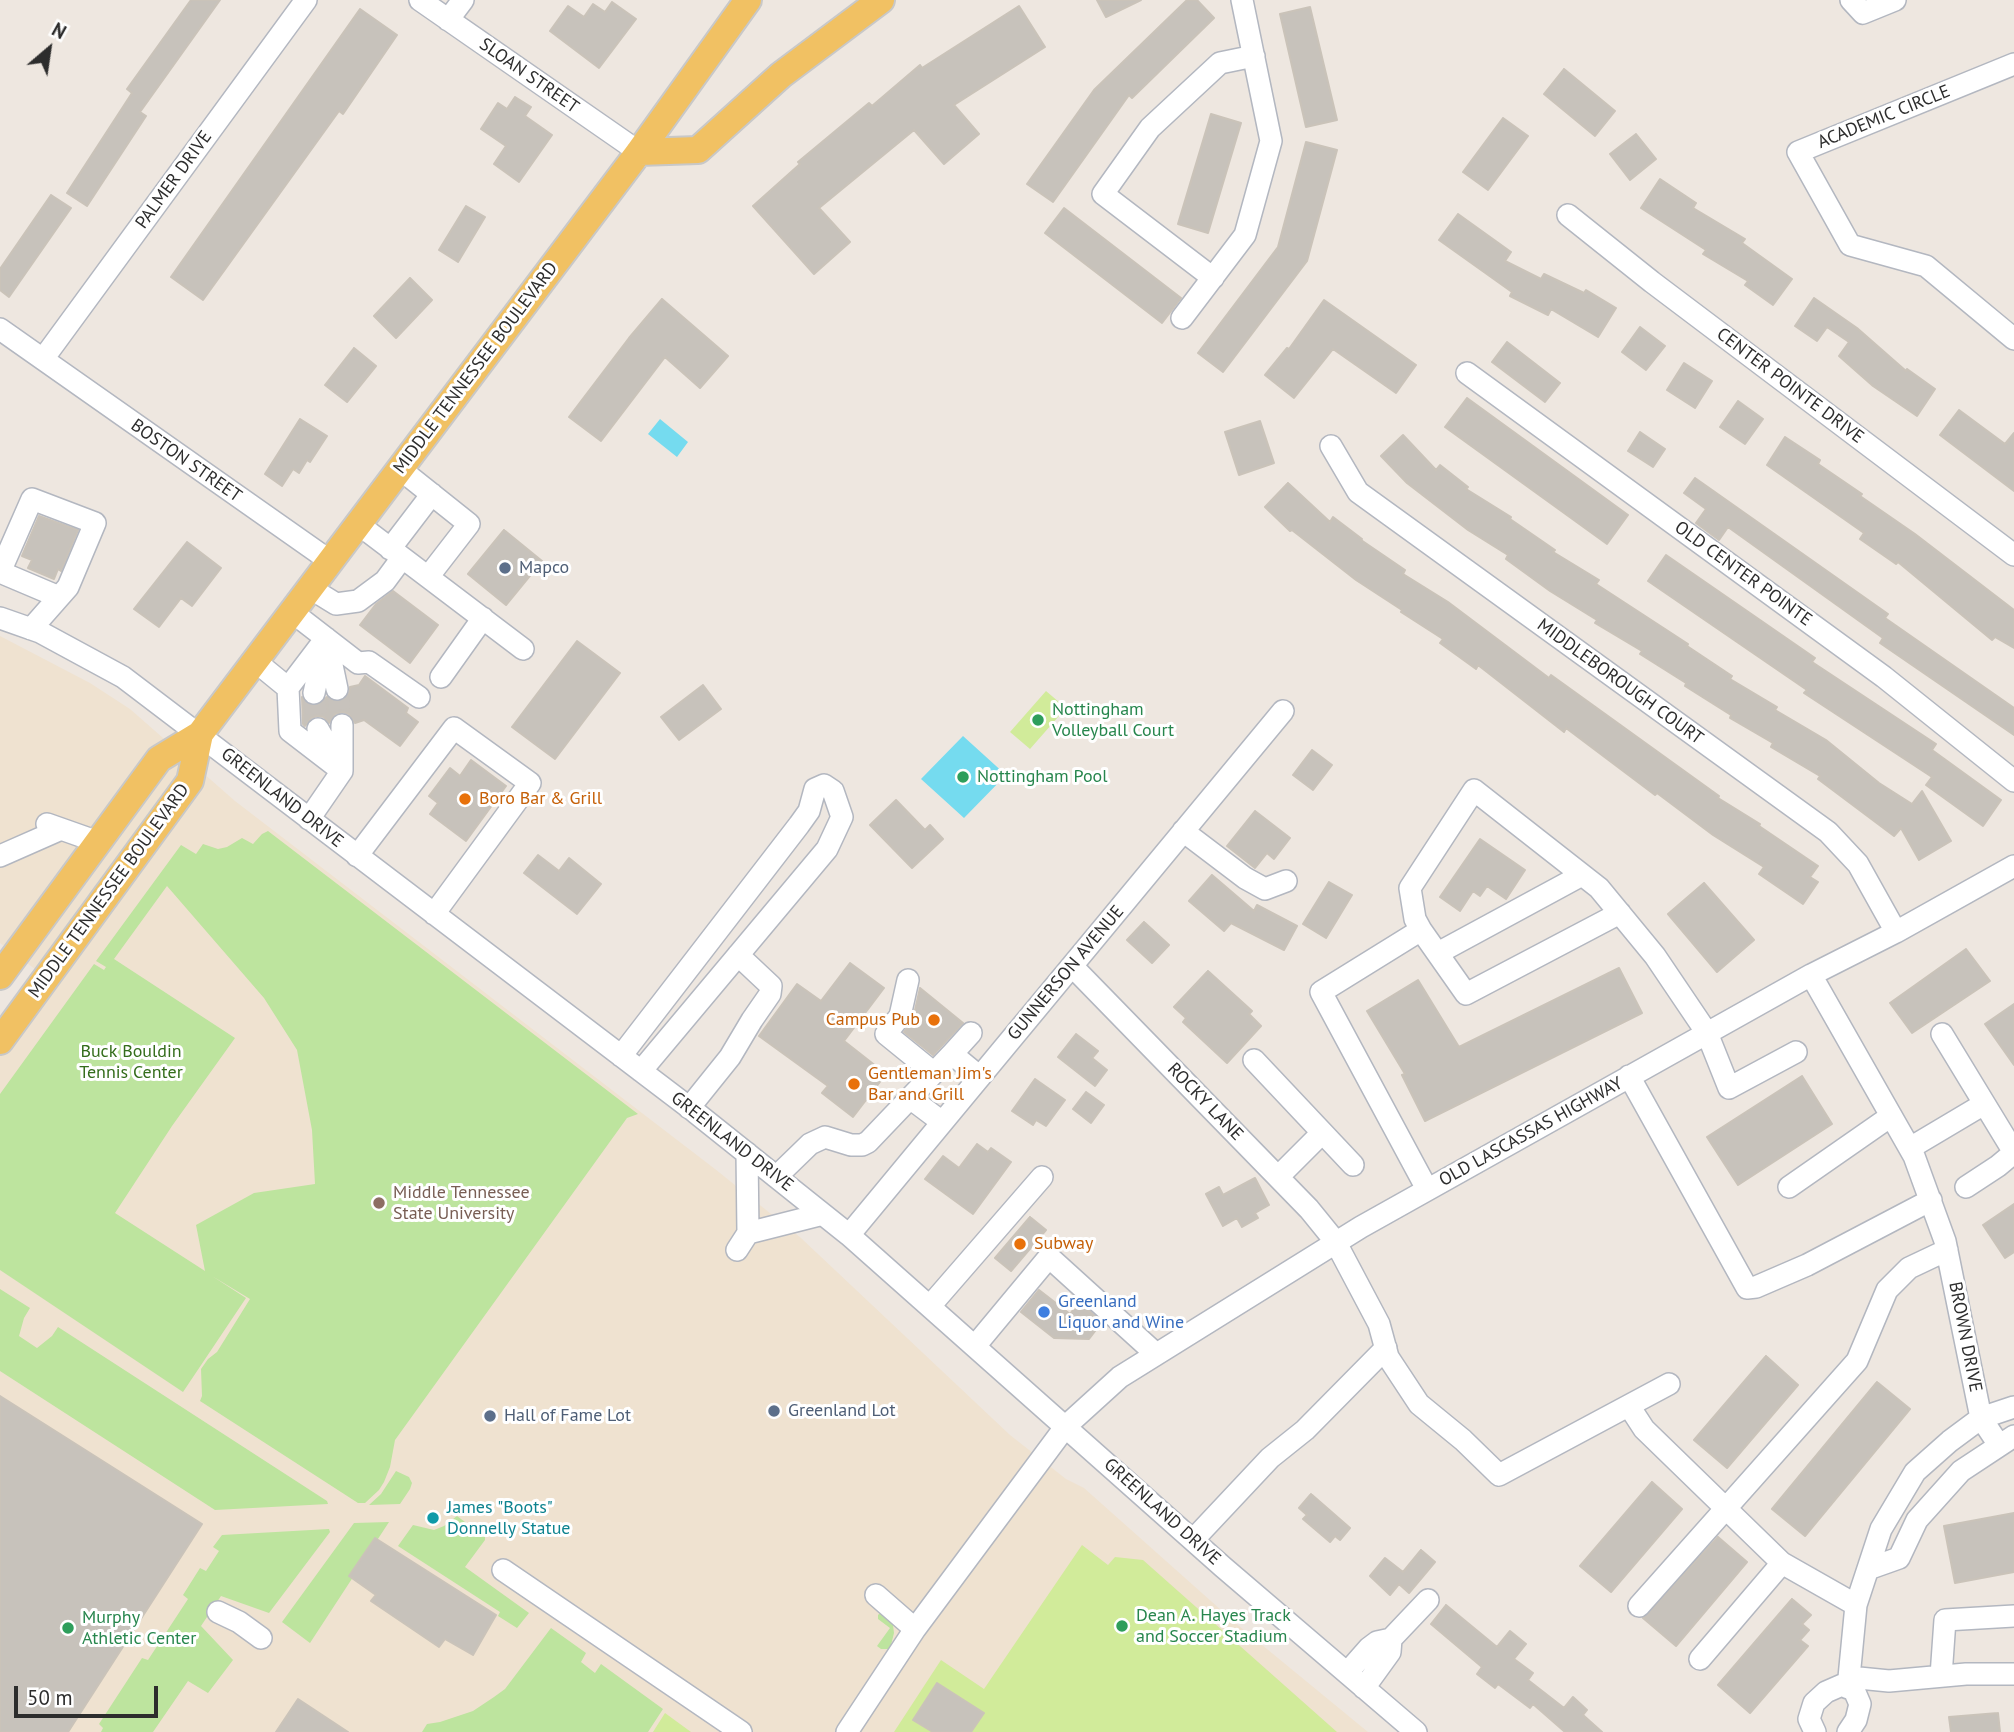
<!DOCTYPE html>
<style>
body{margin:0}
#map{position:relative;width:2014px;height:1732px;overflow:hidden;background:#eee7e0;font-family:"PT Sans",sans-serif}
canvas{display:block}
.north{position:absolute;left:14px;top:14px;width:70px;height:70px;-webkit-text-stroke:5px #fff;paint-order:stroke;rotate:29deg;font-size:19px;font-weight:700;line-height:28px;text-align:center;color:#2d2d2d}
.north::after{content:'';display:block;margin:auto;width:24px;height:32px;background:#2d2d2d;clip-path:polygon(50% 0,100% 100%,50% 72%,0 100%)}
.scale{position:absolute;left:14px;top:1686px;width:144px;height:32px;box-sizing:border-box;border:4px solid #2d2d2d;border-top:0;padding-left:9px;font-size:21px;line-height:24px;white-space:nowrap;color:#2d2d2d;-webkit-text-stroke:5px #fff;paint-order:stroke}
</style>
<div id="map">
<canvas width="2014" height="1732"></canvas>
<div class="north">N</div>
<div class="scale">50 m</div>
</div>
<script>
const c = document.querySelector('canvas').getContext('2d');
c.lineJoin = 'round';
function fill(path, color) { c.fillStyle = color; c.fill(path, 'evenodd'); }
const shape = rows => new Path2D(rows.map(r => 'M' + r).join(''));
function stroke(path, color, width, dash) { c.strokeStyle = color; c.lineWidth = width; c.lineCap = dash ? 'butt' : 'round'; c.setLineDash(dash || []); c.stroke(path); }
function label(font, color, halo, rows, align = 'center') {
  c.font = font + ' "PT Sans",sans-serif'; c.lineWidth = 6; c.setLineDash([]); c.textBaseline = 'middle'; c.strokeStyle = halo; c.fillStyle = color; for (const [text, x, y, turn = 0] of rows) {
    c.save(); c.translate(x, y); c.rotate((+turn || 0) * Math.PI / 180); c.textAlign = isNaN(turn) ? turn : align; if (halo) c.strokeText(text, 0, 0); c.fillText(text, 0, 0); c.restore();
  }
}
const education = shape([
 [0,636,90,683,130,709,235,801,715,1169,801,1238,1010,1435,1066,1479,1084,1488,1239,1626,1368,1732,0,1732,0,1056,55,984,0,943]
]);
const green = shape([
 [268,831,638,1114,627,1118,395,1440,390,1467,384,1482,379,1490,365,1503,358,1503,200,1401,202,1396,201,1369,208,1359,217,1352,250,1299,212,1276,246,1298,183,1392,0,1270,0,1094,94,964,104,970,106,967,96,961,181,845,196,854,203,844,218,849,227,847,242,838,253,844,262,834],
 [167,886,264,998,297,1050,312,1130,315,1184,254,1193,196,1225,205,1271,115,1213,172,1126,235,1038,114,959],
 [0,1289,30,1308,24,1318,19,1336,37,1348,52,1336,58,1327,327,1501,328,1504,215,1510,0,1371],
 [396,1471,409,1477,412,1483,410,1489,400,1504,369,1505,381,1494],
 [457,1516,485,1537,485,1540,465,1567,529,1613,517,1628,498,1616,500,1612,398,1546,413,1525,434,1530,444,1526],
 [389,1522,310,1643,282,1622,354,1523],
 [329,1529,330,1532,269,1613,221,1596,201,1626,233,1660,208,1693,188,1681,153,1732,101,1732,103,1728,99,1724,142,1658,148,1660,188,1599,183,1595,200,1568,206,1571,219,1551,213,1547,222,1535],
 [880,1613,893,1625,894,1633,891,1645,888,1649,881,1649,877,1646,890,1628,878,1619,878,1615],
 [551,1628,586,1653,581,1662,595,1673,601,1664,663,1709,648,1732,422,1732,427,1724,440,1722,473,1711,494,1697,505,1689]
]);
const pitch = shape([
 [1046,691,1066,708,1030,749,1010,732],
 [1082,1545,1108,1565,1115,1557,1143,1560,1337,1732,894,1732,941,1660,984,1689],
 [665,1713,691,1732,653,1732]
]);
const water = shape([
 [660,419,688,442,677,457,648,434],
 [963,736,1006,775,964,818,921,779]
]);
const building = shape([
 [191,0,220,0,140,112,146,116,87,206,67,193,132,93,127,89,191,0],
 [1097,0,1141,0,1106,17,1097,0],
 [1187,0,1197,0,1214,18,1132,98,1129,95,1053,202,1027,184,1094,90,1187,0],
 [612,2,636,19,599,68,550,31,568,6,584,17,593,4,605,12,612,2],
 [1019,6,1045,47,954,105,979,134,944,164,914,130,819,208,850,242,814,274,753,206,800,164,798,162,869,103,872,106,920,65,922,68,1019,6],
 [1310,7,1337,120,1306,127,1280,14,1310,7],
 [360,9,397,35,343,114,339,111,203,300,171,277,360,9],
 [1564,69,1615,111,1595,136,1544,94,1564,69],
 [515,97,531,107,525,116,552,135,519,182,494,164,506,146,481,129,498,103,507,109,515,97],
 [1211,114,1241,123,1208,233,1178,224,1211,114],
 [1503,118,1528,136,1488,190,1463,172,1503,118],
 [1636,134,1656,159,1630,180,1610,154,1636,134],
 [1306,142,1337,150,1307,261,1223,372,1198,353,1278,247,1306,142],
 [1660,179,1696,203,1693,208,1745,239,1742,243,1792,279,1773,305,1745,285,1748,281,1703,254,1706,250,1641,208,1660,179],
 [51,195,71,208,9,297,0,290,0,269,51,195],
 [466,206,485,217,458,262,439,250,466,206],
 [1064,208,1181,298,1162,323,1045,233,1064,208],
 [1458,214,1511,252,1505,261,1541,279,1544,274,1584,293,1586,290,1616,308,1598,337,1551,309,1548,315,1510,296,1512,292,1439,240,1458,214],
 [410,278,432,300,396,338,374,316,410,278],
 [1814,298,1857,328,1906,371,1907,369,1935,389,1917,416,1873,386,1839,356,1849,342,1827,327,1817,341,1795,326,1814,298],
 [662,299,728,356,700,388,665,357,601,441,569,417,629,338,662,299],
 [1324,300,1416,365,1396,393,1333,349,1294,398,1265,375,1287,348,1289,349,1324,300],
 [1640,327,1665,346,1646,370,1622,352,1640,327],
 [1507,342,1560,383,1545,402,1492,362,1507,342],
 [354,348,376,366,347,402,325,385,354,348],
 [1684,363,1712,381,1695,408,1667,390,1684,363],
 [1467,398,1628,515,1607,544,1445,427,1467,398],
 [1738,401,1763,419,1745,444,1720,427,1738,401],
 [1959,410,2005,444,2014,433,2014,491,1940,435,1959,410],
 [300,419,327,436,310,462,307,460,299,473,293,469,282,486,265,474,300,419],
 [1260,421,1274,463,1239,475,1225,432,1260,421],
 [1640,432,1665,449,1653,467,1628,451,1640,432],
 [1403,435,1436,470,1440,465,1468,487,1466,489,1511,517,1510,519,1555,550,1553,552,1599,580,1596,584,1688,644,1687,646,1732,676,1730,679,1777,707,1775,710,1826,740,1879,783,1912,804,1922,791,1951,841,1919,860,1901,828,1894,836,1818,779,1820,776,1771,747,1773,743,1730,718,1731,715,1685,686,1686,683,1640,654,1642,651,1595,623,1597,620,1550,591,1506,559,1508,555,1468,530,1407,483,1381,456,1403,435],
 [1785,437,1820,460,1818,464,1862,494,1860,496,1915,534,2014,610,2014,648,1995,637,1992,640,1898,562,1896,564,1860,539,1864,533,1767,465,1785,437],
 [1695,478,1888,614,1885,618,2014,708,2014,735,1880,643,1883,638,1728,527,1719,540,1696,523,1706,509,1684,493,1695,478],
 [1288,483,1330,522,1333,517,1362,539,1361,540,1405,570,1403,574,1448,602,1549,678,1551,675,1719,796,1718,798,1760,824,1759,826,1818,866,1810,877,1818,882,1803,904,1759,874,1764,867,1713,835,1657,793,1655,795,1566,728,1564,732,1478,665,1476,669,1440,643,1443,639,1401,612,1402,610,1356,580,1292,530,1290,531,1265,507,1288,483],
 [39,516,78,530,61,571,58,569,54,579,28,568,32,560,22,556,39,516],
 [504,530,542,561,506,605,468,574,504,530],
 [187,542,221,568,192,606,181,598,159,627,134,609,187,542],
 [1666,555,1815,658,1812,662,1936,744,1932,750,2001,800,1983,826,1926,785,1932,777,1804,693,1807,690,1648,581,1666,555],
 [393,591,438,625,410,663,360,625,376,604,393,591],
 [577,641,620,673,555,759,512,727,577,641],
 [365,676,408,708,406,713,418,722,400,746,364,720,355,723,349,714,343,712,335,714,329,723,324,717,317,716,311,718,305,726,303,724,302,697,306,703,312,706,319,705,327,697,332,701,340,702,349,694,350,687,359,685,365,676],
 [703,685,721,709,679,740,661,717,703,685],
 [1312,750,1332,765,1313,790,1293,775,1312,750],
 [471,760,506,786,466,841,430,814,438,803,429,796,450,768,460,776,471,760],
 [896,800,925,830,930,825,943,839,912,868,870,825,896,800],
 [1255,811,1290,838,1274,859,1267,853,1255,868,1227,846,1255,811],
 [1480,839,1525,870,1506,899,1487,886,1480,896,1473,891,1460,911,1440,897,1480,839],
 [538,855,559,871,569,858,601,884,577,914,524,873,538,855],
 [1212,875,1254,911,1257,905,1297,926,1284,950,1231,923,1224,931,1189,901,1212,875],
 [1329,882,1352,895,1326,938,1303,924,1329,882],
 [1704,883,1754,940,1717,972,1668,914,1704,883],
 [1144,922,1169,945,1152,963,1127,940,1144,922],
 [1966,949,1990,981,1912,1033,1890,1003,1966,949],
 [850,963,884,988,844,1041,886,1074,853,1117,822,1093,828,1086,759,1036,797,984,821,1001,850,963],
 [1619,968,1642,1013,1425,1121,1402,1075,1405,1074,1367,1011,1418,980,1459,1047,1619,968],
 [1208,971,1252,1011,1249,1014,1261,1026,1227,1063,1183,1022,1186,1018,1174,1007,1208,971],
 [920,988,963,1023,933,1055,904,1032,913,1019,920,988],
 [2014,1004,2014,1065,1985,1024,2014,1004],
 [1076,1034,1098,1051,1092,1058,1107,1070,1095,1086,1058,1057,1076,1034],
 [1802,1076,1832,1124,1738,1185,1707,1137,1802,1076],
 [1035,1079,1065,1100,1046,1126,1036,1120,1033,1125,1012,1111,1035,1079],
 [1086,1092,1104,1105,1091,1123,1073,1109,1086,1092],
 [977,1144,988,1152,991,1148,1011,1162,973,1214,925,1179,943,1156,959,1168,977,1144],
 [1255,1178,1269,1205,1255,1213,1258,1218,1242,1227,1237,1218,1223,1226,1206,1194,1219,1187,1223,1195,1255,1178],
 [2014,1204,2014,1252,2005,1258,1983,1225,2014,1204],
 [1030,1217,1046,1230,1011,1271,995,1258,1030,1217],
 [1039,1290,1070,1314,1079,1302,1102,1322,1089,1339,1054,1338,1021,1312,1039,1290],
 [1766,1356,1798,1385,1727,1468,1694,1440,1766,1356],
 [1877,1382,1910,1409,1805,1536,1772,1509,1877,1382],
 [0,1396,202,1524,68,1732,0,1732,0,1396],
 [1652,1482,1682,1509,1611,1592,1580,1566,1652,1482],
 [1311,1494,1350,1528,1340,1540,1335,1536,1330,1542,1303,1519,1307,1515,1299,1508,1311,1494],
 [2014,1513,2014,1572,1955,1583,1944,1526,2014,1513],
 [1718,1537,1747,1562,1676,1646,1643,1618,1718,1537],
 [375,1538,496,1615,473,1655,445,1639,439,1647,371,1601,376,1595,349,1576,375,1538],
 [1421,1550,1435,1562,1409,1593,1399,1584,1390,1595,1370,1576,1385,1558,1403,1572,1421,1550],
 [1792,1599,1811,1615,1802,1624,1809,1630,1800,1640,1808,1646,1750,1713,1718,1685,1792,1599],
 [1446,1605,1497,1647,1510,1631,1526,1644,1514,1659,1533,1673,1528,1680,1564,1708,1573,1697,1587,1710,1583,1715,1602,1732,1565,1732,1533,1704,1530,1708,1498,1684,1495,1688,1477,1674,1482,1667,1431,1624,1446,1605],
 [937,1683,984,1713,971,1732,933,1732,913,1720,937,1683],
 [298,1699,348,1732,276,1732,298,1699],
 [1998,1713,2000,1732,1951,1732,1949,1717,1998,1713]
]);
const minorTunnel = shape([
 [337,689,342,725],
 [314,693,318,729]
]);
const minor = shape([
 [420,0,639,152],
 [1851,0,1863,13,1895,0],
 [448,20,463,0],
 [2014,64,1798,152,1850,245,1926,266,2014,339],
 [1568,215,1652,282,2014,555],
 [1213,278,1103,194,1150,128,1220,63,1254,56],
 [1182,318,1245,235,1271,141,1242,0],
 [0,329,330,561],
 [43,359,306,0],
 [1467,373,1884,677,2014,781],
 [1331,446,1358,492,1828,832,1858,864,1896,932],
 [400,469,469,524,428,577],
 [358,524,523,649],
 [390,549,432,494],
 [0,572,32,499,95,523,68,587,31,629],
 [0,572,59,597],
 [310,588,336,604,358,601,385,581,402,558],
 [292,612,358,663,369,662,419,697],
 [0,618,40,632,123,677,695,1112,849,1235,1223,1567,1416,1732],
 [328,646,337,689],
 [255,661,288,688,290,731,342,771,309,819],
 [441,677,483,618],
 [288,688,326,638,314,693],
 [318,729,342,771,342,725],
 [47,824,98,842],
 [1183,831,1245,878,1265,889,1286,881],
 [0,856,59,830],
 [357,856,454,728,530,783,434,914],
 [1421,930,1466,994,1620,913],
 [1438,953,1582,875],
 [1072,966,1309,1209,1335,1241,1379,1324,1388,1357,1419,1404,1463,1440,1499,1475,1669,1384],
 [1811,975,1914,1156,1945,1241,1981,1418,1999,1445],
 [908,980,900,1016,886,1034,934,1073],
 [1942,1034,2012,1149,2010,1156,1998,1166,1966,1187],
 [952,1054,971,1033],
 [621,1056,799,825,809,811,815,789,824,785,833,791,842,817,827,849,641,1071],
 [1254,1060,1353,1165],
 [1629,1076,1747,1288,1756,1287,1807,1265,1931,1200],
 [910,1098,942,1122],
 [689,1108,730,1057,752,1020,770,994,771,986,738,955],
 [1910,1148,1984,1104],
 [747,1153,748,1233],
 [776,1177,810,1144,825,1137,851,1145,862,1145,868,1142,952,1054,980,1077],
 [1278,1177,1322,1133],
 [1789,1187,1891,1116],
 [1427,1189,1321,992,1421,930,1415,919,1410,888,1474,790,1599,888,1655,956,1707,1033,1729,1088,1796,1052],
 [849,1235,1283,711],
 [737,1250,748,1233,823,1214],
 [930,1306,1042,1177],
 [975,1346,1049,1257,1156,1354],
 [1629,1406,1644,1429,1782,1563,1856,1605],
 [1193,1540,1270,1458,1305,1430,1386,1348],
 [1868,1569,1899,1558,1917,1520,1961,1471,2014,1436],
 [503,1570,741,1732],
 [876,1595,915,1629],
 [1639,1606,1857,1361,1887,1290,1909,1268,1947,1250],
 [218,1612,239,1622,261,1638],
 [1391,1639,1428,1600],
 [1700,1659,1782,1563],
 [1347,1673,1369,1648,1377,1642,1391,1639,1390,1652,1364,1688],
 [1941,1676,1945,1620,2014,1616],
 [1849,1677,1889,1681,1966,1674,2014,1674],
 [1848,1688,1856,1605,1881,1529,1915,1472,1950,1441,1981,1418,2014,1407],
 [847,1732,915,1629,1066,1426,1120,1377,1361,1227,1811,975,1896,932,2014,866],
 [1815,1732,1809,1719,1814,1703,1826,1692,1842,1685,1854,1690,1860,1704,1856,1720,1848,1732]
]);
const major = shape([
 [639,152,698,150,781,75,881,0],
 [0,976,159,759,200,734,639,152,748,0],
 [0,1041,190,781,200,734]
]);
const markers = [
 [505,568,7,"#5c6f8a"],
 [1038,720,7,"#2e9e5b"],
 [963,777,7,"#2e9e5b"],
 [465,799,7,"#e8710a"],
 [934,1020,7,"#e8710a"],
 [854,1084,7,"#e8710a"],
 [379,1203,7,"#8d6e63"],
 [1020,1244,7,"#e8710a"],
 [1044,1312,7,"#3f7fe0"],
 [774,1411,7,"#5c6f8a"],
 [490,1416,7,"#5c6f8a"],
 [433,1518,7,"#0f9aa8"],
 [1122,1626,7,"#2e9e5b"],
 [68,1628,7,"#2e9e5b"]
];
const streetNames = [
 ["SLOAN STREET",529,76,35],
 ["ACADEMIC CIRCLE",1884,117,-22],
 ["PALMER DRIVE",174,180,-54],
 ["MIDDLE TENNESSEE BOULEVARD",476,368,-53],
 ["CENTER POINTE DRIVE",1790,386,37],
 ["BOSTON STREET",186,461,35],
 ["OLD CENTER POINTE",1743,574,36],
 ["MIDDLEBOROUGH COURT",1620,682,36],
 ["GREENLAND DRIVE",282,798,38],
 ["MIDDLE TENNESSEE BOULEVARD",109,891,-54],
 ["GUNNERSON AVENUE",1066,973,-50],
 ["ROCKY LANE",1205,1102,46],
 ["OLD LASCASSAS HIGHWAY",1531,1132,-29],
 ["GREENLAND DRIVE",732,1142,38],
 ["BROWN DRIVE",1965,1337,79],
 ["GREENLAND DRIVE",1162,1512,42]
];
const serviceNames = [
 ["Mapco",519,568],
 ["Greenland Lot",788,1411],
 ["Hall of Fame Lot",504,1416]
];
const leisureNames = [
 ["Nottingham",1052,710],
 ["Volleyball Court",1052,731],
 ["Nottingham Pool",977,777],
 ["Dean A. Hayes Track",1136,1616],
 ["and Soccer Stadium",1136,1637],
 ["Murphy",82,1618],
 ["Athletic Center",82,1639]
];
const foodNames = [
 ["Boro Bar & Grill",479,799],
 ["Campus Pub",920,1020,"right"],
 ["Gentleman Jim's",868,1074],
 ["Bar and Grill",868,1095],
 ["Subway",1034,1244]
];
const parkNames = [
 ["Buck Bouldin",131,1052],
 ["Tennis Center",131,1073]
];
const educationNames = [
 ["Middle Tennessee",393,1193],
 ["State University",393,1214]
];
const shopNames = [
 ["Greenland",1058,1302],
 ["Liquor and Wine",1058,1323]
];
const cultureNames = [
 ["James \"Boots\"",447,1508],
 ["Donnelly Statue",447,1529]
];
fill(education, '#efe2d0');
fill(green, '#bde49e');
fill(pitch, '#d1eb9a');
fill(water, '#75dbef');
fill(building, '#c7c2bb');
stroke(building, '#cac3b9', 2);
stroke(minorTunnel, '#c7c2bc', 21, [21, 10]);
stroke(minor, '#b3b7c0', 24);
stroke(major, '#c8c8c8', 30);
stroke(minor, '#fff', 21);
stroke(major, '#f1c163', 26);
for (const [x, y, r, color] of markers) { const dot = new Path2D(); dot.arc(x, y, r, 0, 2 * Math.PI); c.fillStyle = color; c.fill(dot); stroke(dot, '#fff', 2.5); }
label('18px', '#2d2d2d', '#fff', streetNames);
label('18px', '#4e5e75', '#fff', serviceNames, 'left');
label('18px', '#27864d', '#fff', leisureNames, 'left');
label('18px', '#c56008', '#fff', foodNames, 'left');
label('18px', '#346d1b', '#fff', parkNames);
label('18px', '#785e54', '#fff', educationNames, 'left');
label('18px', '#366cbe', '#fff', shopNames, 'left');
label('18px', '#0d838f', '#fff', cultureNames, 'left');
</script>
